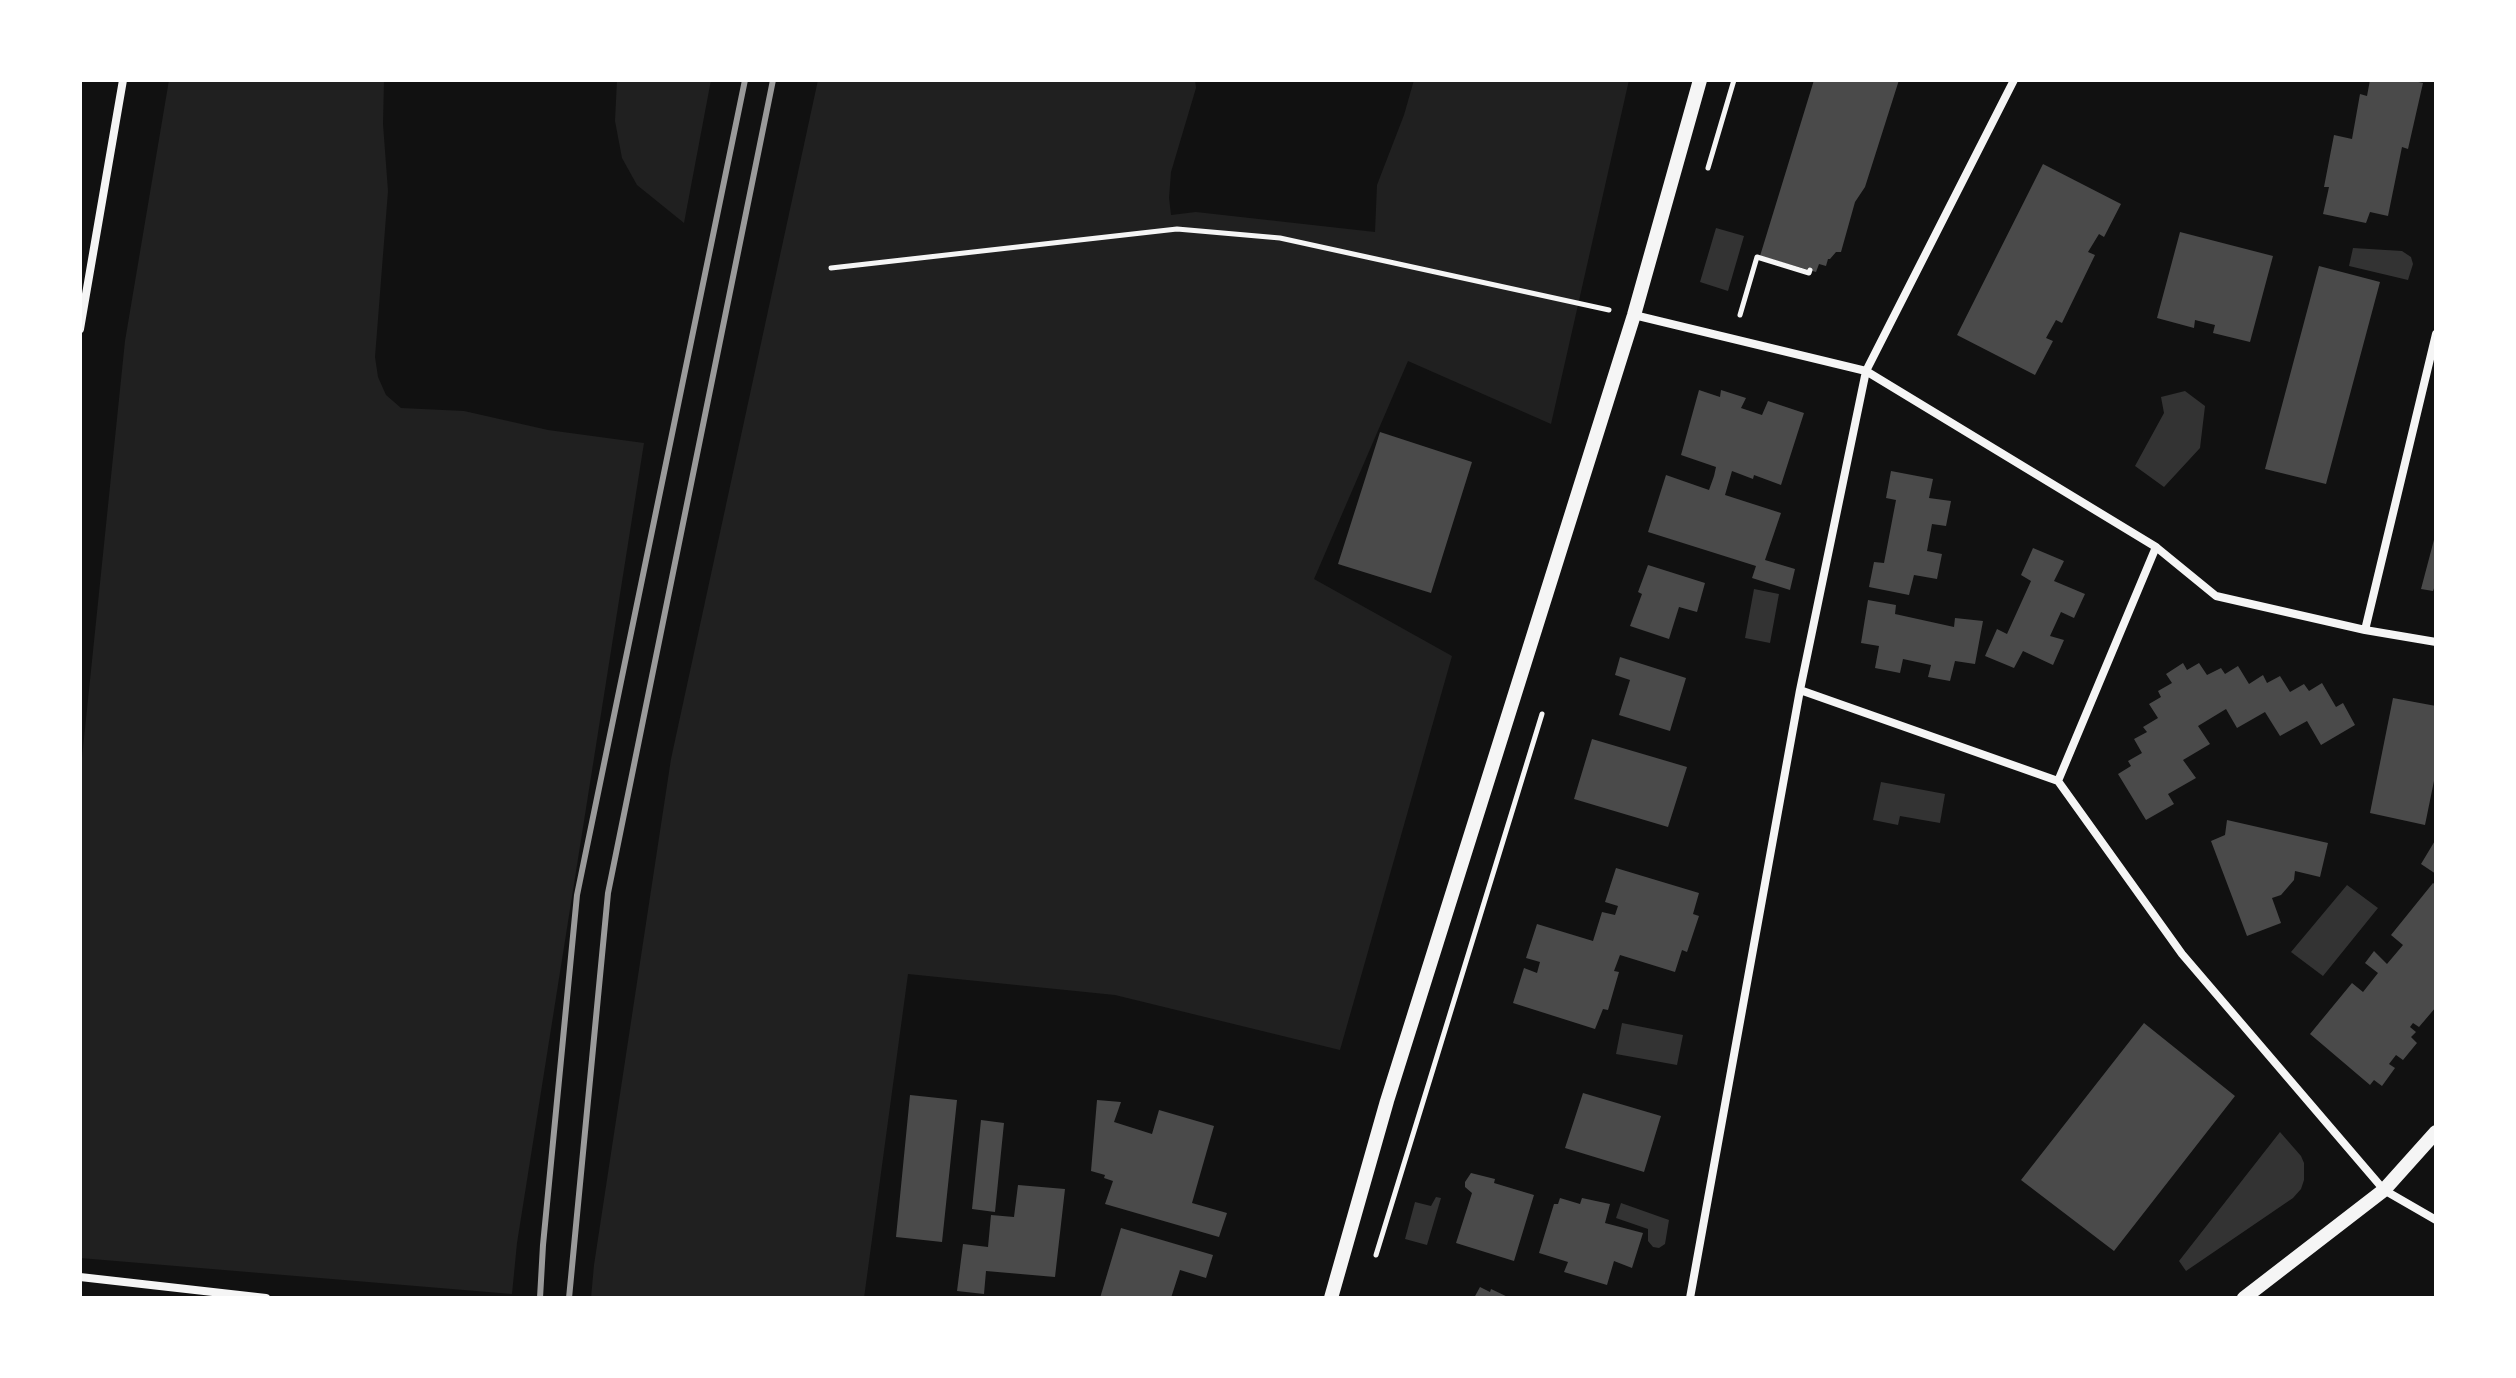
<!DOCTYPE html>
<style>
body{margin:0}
#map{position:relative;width:2516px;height:1378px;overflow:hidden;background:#111;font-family:"Space Grotesk",sans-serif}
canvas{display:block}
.frame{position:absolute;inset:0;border:82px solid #fff;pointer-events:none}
</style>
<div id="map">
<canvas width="2516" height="1378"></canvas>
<div class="frame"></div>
</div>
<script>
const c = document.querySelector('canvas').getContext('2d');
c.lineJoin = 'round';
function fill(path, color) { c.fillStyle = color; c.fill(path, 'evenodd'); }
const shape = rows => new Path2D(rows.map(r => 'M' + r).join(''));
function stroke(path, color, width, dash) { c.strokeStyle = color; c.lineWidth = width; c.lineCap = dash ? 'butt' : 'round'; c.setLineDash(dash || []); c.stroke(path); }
const green = shape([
 [169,80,384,80,383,124,388,191,375,357,378,377,386,395,401,408,464,411,548,430,644,443,517,1243,512,1294,80,1258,80,777,125,341],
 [617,80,711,80,684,223,637,185,622,158,615,121],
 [818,80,1195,80,1196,88,1171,172,1169,198,1171,215,1196,212,1375,232,1377,185,1404,115,1414,80,1629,80,1551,424,1408,361,1314,579,1452,656,1340,1050,1115,995,908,974,864,1298,591,1298,594,1265,671,759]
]);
const water = shape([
 [1716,228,1744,236,1728,291,1700,282],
 [2353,248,2402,251,2411,257,2413,264,2408,280,2349,266],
 [2185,391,2205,406,2200,448,2164,487,2135,466,2164,413,2161,397],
 [1754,589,1779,594,1770,643,1745,638],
 [1881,782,1945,794,1940,823,1900,816,1898,825,1873,820],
 [2347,885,2378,908,2323,976,2291,952],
 [1622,1023,1683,1035,1677,1065,1616,1054],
 [2280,1132,2301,1156,2304,1163,2304,1180,2301,1189,2293,1198,2186,1271,2179,1261],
 [1436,1197,1441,1198,1427,1245,1405,1239,1415,1202,1431,1206],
 [1621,1203,1669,1220,1665,1244,1659,1248,1653,1247,1648,1241,1648,1229,1616,1218]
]);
const building = shape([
 [1814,80,1899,80,1865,187,1855,202,1841,252,1836,252,1830,259,1828,259,1826,266,1819,264,1816,272,1760,256],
 [2370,80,2409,80,2423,83,2408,149,2402,147,2388,216,2370,212,2366,223,2323,214,2329,187,2324,187,2334,135,2352,139,2360,94,2367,96],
 [2043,164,2121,204,2104,237,2099,234,2088,252,2095,255,2062,323,2056,320,2046,338,2053,341,2035,375,1957,335],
 [2180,232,2273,256,2250,342,2213,333,2215,325,2195,320,2194,328,2157,318],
 [2319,266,2380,282,2326,484,2265,469],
 [1699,390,1720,397,1721,390,1746,398,1741,408,1762,415,1768,401,1804,413,1781,485,1754,475,1753,479,1732,471,1725,495,1781,513,1765,560,1795,569,1790,590,1752,578,1756,566,1648,532,1666,475,1709,490,1714,476,1716,467,1681,455],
 [1380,432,1472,462,1431,593,1338,564],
 [1891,471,1933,479,1929,498,1951,501,1946,526,1932,524,1927,551,1942,554,1937,579,1914,575,1909,595,1869,587,1874,562,1884,563,1896,500,1886,498],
 [2435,536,2436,583,2433,591,2421,589],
 [2033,548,2064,561,2054,581,2085,594,2074,618,2061,612,2050,636,2064,640,2053,665,2023,651,2014,668,1985,656,1997,629,2007,634,2031,581,2021,575],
 [1648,565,1705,583,1697,612,1679,607,1669,639,1630,626,1642,594,1638,592],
 [1868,600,1896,605,1895,614,1954,627,1955,618,1983,621,1975,664,1955,661,1950,681,1928,677,1931,665,1903,659,1900,673,1875,668,1879,646,1861,643],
 [1620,657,1686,678,1670,731,1619,715,1630,680,1615,675],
 [2183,663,2187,670,2199,663,2207,675,2221,668,2225,674,2238,666,2249,684,2263,675,2267,683,2280,676,2290,692,2304,684,2309,691,2322,683,2336,707,2343,703,2355,725,2321,745,2307,721,2280,736,2265,712,2237,728,2226,709,2198,726,2210,744,2183,760,2196,778,2168,794,2174,804,2146,820,2118,774,2131,766,2128,761,2142,753,2134,739,2147,732,2143,727,2158,718,2149,704,2161,697,2158,691,2172,683,2166,674],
 [2393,698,2436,706,2436,771,2425,825,2370,813],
 [1592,739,1687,767,1668,827,1574,799],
 [2227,820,2328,843,2320,877,2295,871,2294,880,2281,895,2272,898,2281,923,2247,936,2211,841,2225,835],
 [2436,839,2436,874,2421,864],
 [1616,868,1699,893,1693,914,1699,916,1687,952,1682,950,1675,972,1620,955,1614,971,1619,972,1608,1010,1603,1009,1595,1029,1513,1003,1524,968,1537,973,1540,962,1526,958,1537,924,1593,941,1602,912,1615,915,1618,906,1605,902],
 [2433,883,2436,885,2436,1007,2419,1027,2413,1023,2410,1027,2416,1032,2411,1037,2417,1043,2403,1060,2396,1055,2389,1064,2395,1068,2382,1086,2374,1080,2370,1085,2310,1034,2352,983,2363,992,2378,973,2365,963,2374,951,2387,964,2403,945,2391,935],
 [2144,1023,2235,1096,2114,1251,2021,1180],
 [1583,1093,1661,1116,1644,1172,1565,1148],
 [910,1095,957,1100,942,1242,896,1237],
 [1097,1100,1121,1102,1114,1122,1152,1134,1159,1110,1214,1126,1192,1203,1227,1213,1219,1237,1105,1204,1113,1181,1104,1178,1105,1175,1091,1171],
 [981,1120,1004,1123,995,1212,972,1209],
 [1471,1173,1495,1179,1494,1183,1534,1195,1514,1261,1456,1243,1472,1193,1465,1187,1465,1182],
 [1018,1185,1065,1189,1055,1277,986,1271,984,1294,957,1291,963,1244,988,1247,991,1215,1014,1217],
 [1560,1198,1580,1204,1582,1198,1610,1204,1605,1223,1643,1233,1632,1268,1614,1261,1607,1285,1564,1272,1568,1262,1539,1253,1554,1204,1558,1204],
 [1121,1228,1213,1255,1206,1278,1180,1270,1171,1298,1100,1298],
 [1480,1287,1490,1292,1491,1289,1510,1298,1474,1298]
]);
const path = shape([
 [1708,168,1734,80],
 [831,268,1177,229,1280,238,1609,310],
 [1740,315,1757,257,1809,273,1810,270],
 [1376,1255,1542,714]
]);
const minor = shape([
 [1634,315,1866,371,2156,547,2216,596,2365,630,2436,642],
 [80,329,123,80],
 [2365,630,2436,334],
 [1800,690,2058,781,2182,954,2384,1190,2436,1220],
 [2058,781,2156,547],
 [80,1277,266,1298],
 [1690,1298,1800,690,1866,371,2014,80]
]);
const tertiary = shape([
 [1331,1298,1387,1101,1634,315,1700,80],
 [2244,1298,2384,1190,2436,1132]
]);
const rail = shape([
 [540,1298,543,1245,577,895,745,80],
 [569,1298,608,893,773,80]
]);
fill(green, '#202020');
fill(water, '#333');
fill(building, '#4a4a4a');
stroke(path, '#f5f5f5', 5);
stroke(minor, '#f5f5f5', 8);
stroke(tertiary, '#f5f5f5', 14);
stroke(rail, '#9a9a9a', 6);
</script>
